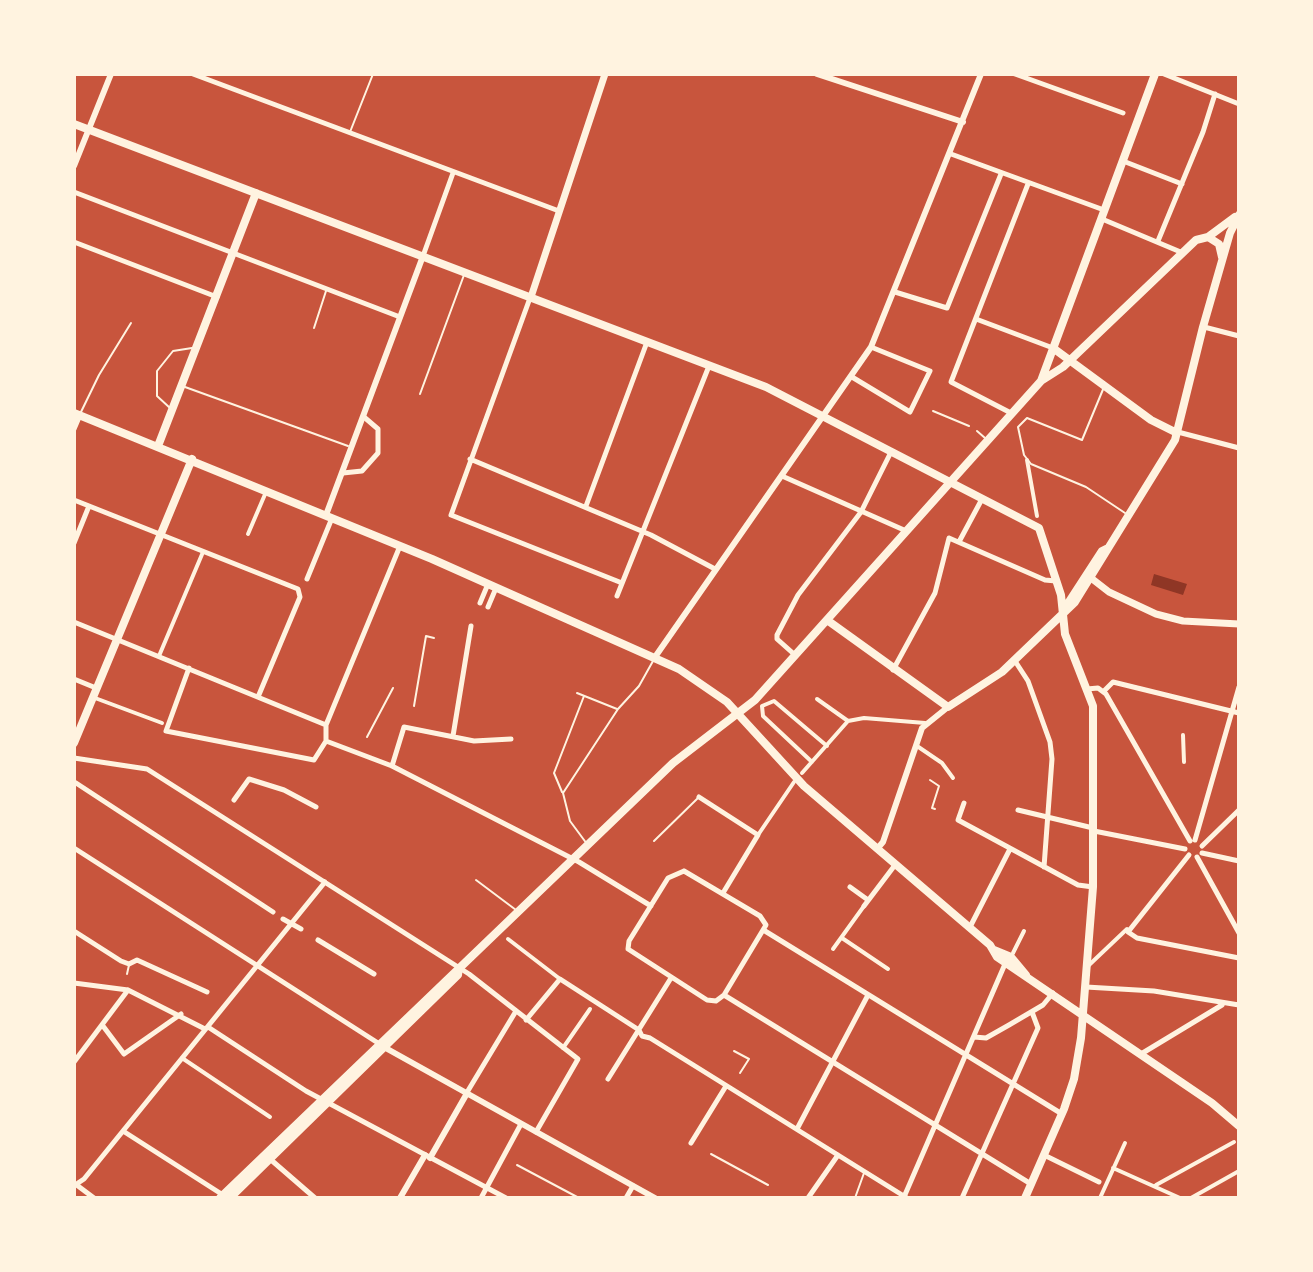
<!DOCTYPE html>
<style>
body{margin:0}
#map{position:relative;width:1313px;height:1272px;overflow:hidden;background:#c8553d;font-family:"Source Sans 3",sans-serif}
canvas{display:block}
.frame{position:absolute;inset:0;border:76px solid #fff3e0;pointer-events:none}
</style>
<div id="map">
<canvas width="1313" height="1272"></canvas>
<div class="frame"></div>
</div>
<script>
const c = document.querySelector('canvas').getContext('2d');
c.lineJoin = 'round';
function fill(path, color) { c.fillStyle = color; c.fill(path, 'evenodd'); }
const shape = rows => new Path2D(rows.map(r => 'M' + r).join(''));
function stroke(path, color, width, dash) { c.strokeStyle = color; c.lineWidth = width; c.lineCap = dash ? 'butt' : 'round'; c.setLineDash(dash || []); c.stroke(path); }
const water = shape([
 [1154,574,1187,584,1183,595,1151,585]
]);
const service = shape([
 [350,132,373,74],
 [314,328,326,291],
 [185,387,348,446],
 [1104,387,1082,440,1027,418,1018,427,1024,455,1031,464,1086,487,1125,513],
 [420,394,464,275],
 [170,408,157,396,157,371,173,351,192,348],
 [933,411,969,426],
 [80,414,99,375,131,323],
 [977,431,985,438],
 [577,693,617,709],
 [414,706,426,636,434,638],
 [367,737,393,688],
 [930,780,939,786,932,808,935,809],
 [562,792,554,773,584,696],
 [654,841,699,797],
 [587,844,570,821,563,793,618,709,639,686,653,661],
 [476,880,516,910],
 [127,974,129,965],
 [734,1051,749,1059,740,1073],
 [711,1154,768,1185],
 [517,1165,579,1198],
 [855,1198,864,1173]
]);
const pedestrian = shape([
 [1027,460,1037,516],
 [248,534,266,492],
 [159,656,203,552],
 [95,698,162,723],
 [817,699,848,721,864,718,925,723],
 [1183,735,1184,762],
 [917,746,942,763,953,778],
 [812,762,763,716,762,706,774,701,827,746],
 [802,773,848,721],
 [758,835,794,782],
 [842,938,888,969],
 [508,939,560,979],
 [833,949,864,906],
 [1013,953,1024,931],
 [1088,966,1127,929],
 [563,1048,590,1009],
 [182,1058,270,1117],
 [1113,1168,1180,1198],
 [1156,1185,1234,1142],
 [1100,1198,1125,1143],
 [1191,1198,1239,1171]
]);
const minor = shape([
 [193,74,559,211],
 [1015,74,1123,113],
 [1164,74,1239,104],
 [951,154,1104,210],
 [1123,161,1182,184],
 [74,192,400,317],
 [1102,219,1183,253],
 [1158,241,1203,132,1215,94],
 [74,242,217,297],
 [423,256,453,173],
 [895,292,947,308,1001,174],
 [530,298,451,515,622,583],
 [976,319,1053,348],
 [1204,327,1239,336],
 [852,377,910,412,930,371,871,347],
 [1011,413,951,382,1028,184],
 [74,429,80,415],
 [1174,431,1239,448],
 [470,459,651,535,715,569],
 [343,473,362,471,378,453,378,429,364,417],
 [782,476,904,530],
 [74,500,298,589,300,597,258,697],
 [586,506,647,342],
 [960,540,982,499],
 [74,543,89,506],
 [307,579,332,518],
 [617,596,709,366],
 [480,603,488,584],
 [488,607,496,588],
 [74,622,326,725],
 [795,655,777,639,777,635,798,595,861,512,891,452],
 [1015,661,1028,681,1050,742,1052,759,1044,867],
 [189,668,166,731,314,760,326,741,326,725,400,546],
 [893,670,935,593,949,538,1045,580,1056,581],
 [74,679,96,688],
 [1087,689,1098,688,1106,694,1190,841],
 [1104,691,1113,682,1239,713],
 [453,736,471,626],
 [326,741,392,766,579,862,651,906],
 [74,758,147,769,469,974,578,1059,536,1132],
 [392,766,404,727,474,741,511,739],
 [76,783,273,912],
 [699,797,758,835,723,893],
 [234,800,249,779,284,790,316,807],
 [964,803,958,820,1078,885,1093,887],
 [1018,810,1093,828],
 [1094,831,1185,849],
 [1195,840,1239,687],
 [1202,846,1239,810],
 [74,848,378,1043],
 [1202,853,1239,861],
 [1189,855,1128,932,1137,938,1239,958],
 [1197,857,1239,933],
 [684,871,760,916,766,925,724,995,716,1001,707,1000,628,949,629,941,668,878,684,871],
 [850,887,868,900],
 [864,906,895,865],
 [283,919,301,929],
 [970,927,1010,849],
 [74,931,121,961,129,964,137,960,207,992],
 [765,931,1062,1114],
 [318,940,374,974],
 [74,983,128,990,205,1029],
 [1086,987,1154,991,1239,1005],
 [724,995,1031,1184],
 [526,1020,560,979,639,1030,642,1036,650,1038,907,1198],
 [103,1026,124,1054,181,1014],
 [208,1027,306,1091,506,1198],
 [974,1037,986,1038,1009,1025,1043,1005,1053,993],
 [1141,1054,1222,1005],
 [74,1062,128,990],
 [608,1079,671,978],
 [466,1094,516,1011],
 [797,1129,868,995],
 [123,1131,223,1195],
 [691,1143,726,1086],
 [1044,1155,1099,1182],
 [270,1159,315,1198],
 [74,1183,94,1198],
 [78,1183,84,1179,325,882],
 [904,1197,1005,964],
 [481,1198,521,1124],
 [626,1198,633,1186],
 [808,1198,838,1155],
 [962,1198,1038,1028,1032,1012]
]);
const tertiary = shape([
 [817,74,963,122],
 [74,166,111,74],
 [326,515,423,256],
 [655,657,871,347,981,74],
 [877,849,883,842,922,728,948,707],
 [382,1046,655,1198],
 [430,1158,466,1095],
 [400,1198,425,1155]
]);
const secondary = shape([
 [531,297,605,74],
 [1091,578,1109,592,1156,614,1183,621,1239,624]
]);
const primary = shape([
 [74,124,766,387,1039,528,1061,595,1065,634,1093,706,1093,887,1081,1038,1074,1079,1064,1109,1025,1198],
 [1208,237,1219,244,1222,257],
 [1053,348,1151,420,1173,431],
 [1041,381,1063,367,1196,240,1208,237,1235,217],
 [74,413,432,559,679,669,727,702,804,786,990,945,997,957,1212,1103,1239,1126],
 [158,446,256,193],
 [1065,608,1102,551,1108,548],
 [827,620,948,707,1002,672,1075,602,1175,440,1203,327,1230,233,1239,215],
 [74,743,192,459],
 [994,950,1011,957,1026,975],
 [220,1198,673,763,755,700,1041,381,1155,74],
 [230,1198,458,975,459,968]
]);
fill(water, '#8f3625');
stroke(service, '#fff3e0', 2);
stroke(pedestrian, '#fff3e0', 4);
stroke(minor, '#fff3e0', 5);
stroke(tertiary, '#fff3e0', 6);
stroke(secondary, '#fff3e0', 7);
stroke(primary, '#fff3e0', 8);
</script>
